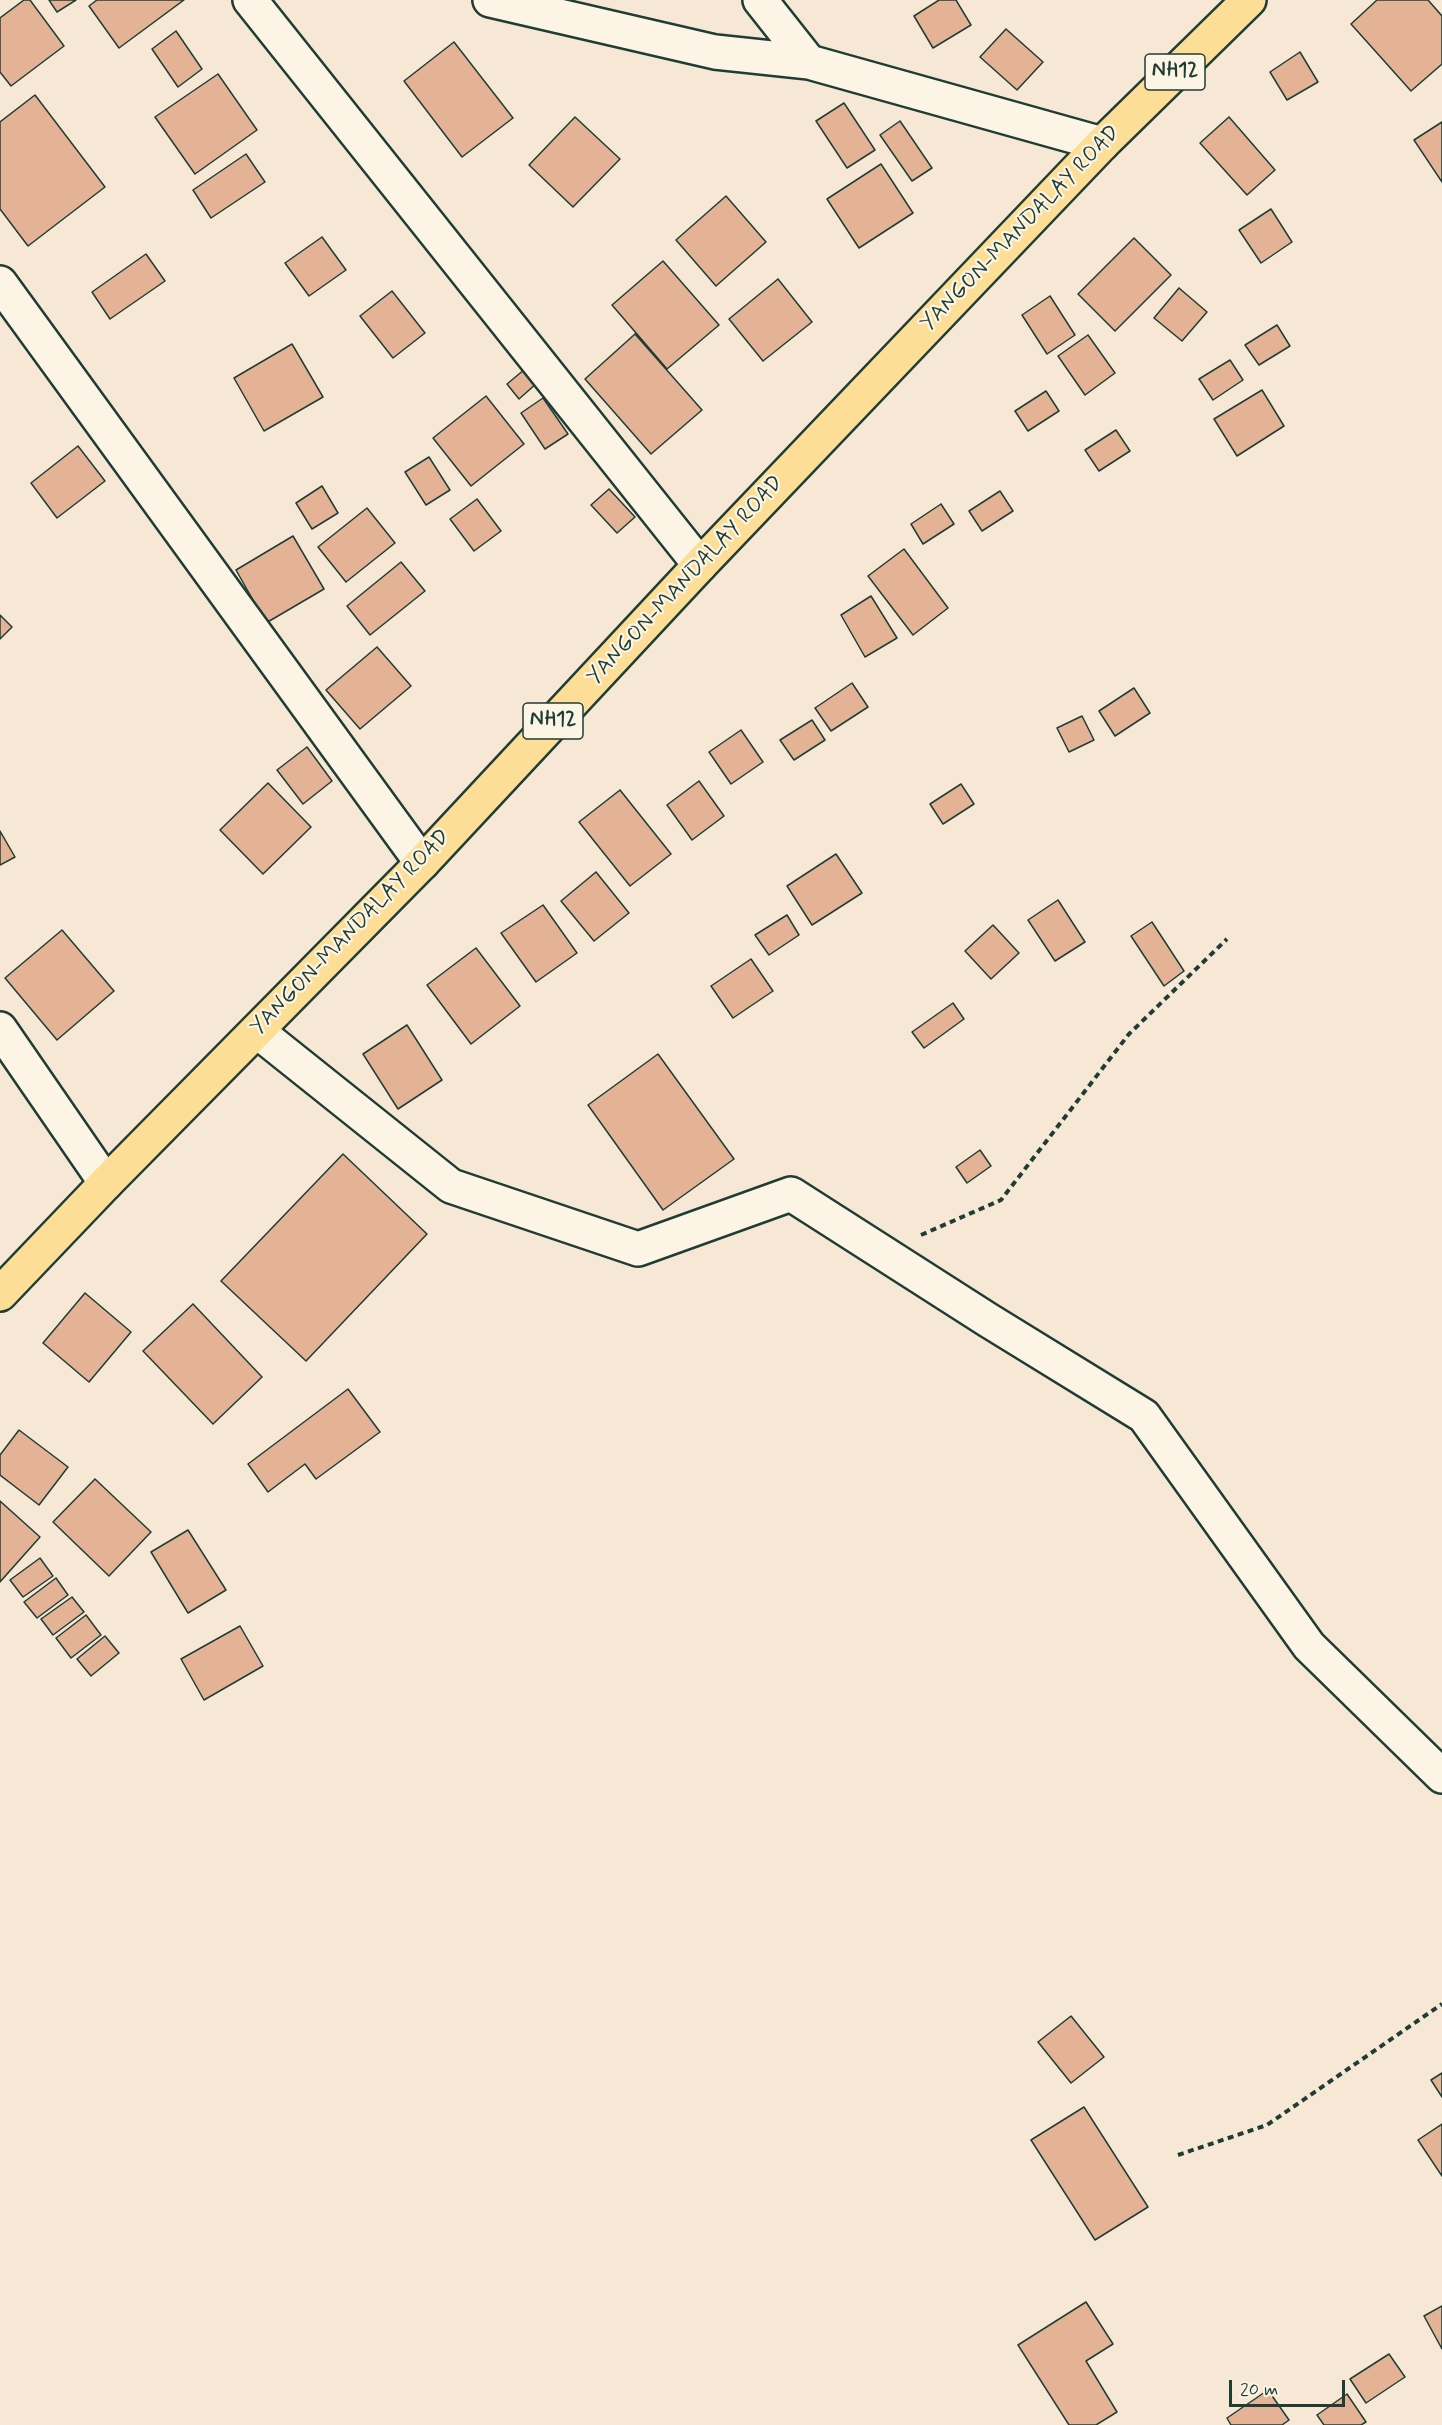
<!DOCTYPE html>
<style>
body{margin:0}
#map{position:relative;width:1442px;height:2425px;overflow:hidden;background:#f7e8d5;font-family:Mynerve,sans-serif}
canvas{display:block}
.scale{position:absolute;left:1229px;top:2380px;width:116px;height:27px;box-sizing:border-box;border:3px solid #1f3d34;border-top:0;padding-left:8px;font-size:18px;line-height:21px;white-space:nowrap;color:#1f3d34;-webkit-text-stroke:4px #fcf5e5;paint-order:stroke}
</style>
<div id="map">
<canvas width="1442" height="2425"></canvas>
<div class="scale">20 m</div>
</div>
<script>
const c = document.querySelector('canvas').getContext('2d');
c.lineJoin = 'round';
function fill(path, color) { c.fillStyle = color; c.fill(path, 'evenodd'); }
const shape = rows => new Path2D(rows.map(r => 'M' + r).join(''));
function stroke(path, color, width, dash) { c.strokeStyle = color; c.lineWidth = width; c.lineCap = dash ? 'butt' : 'round'; c.setLineDash(dash || []); c.stroke(path); }
function label(font, color, halo, rows, align = 'center') {
  c.font = font + ' Mynerve,sans-serif'; c.lineWidth = 4.5; c.setLineDash([]); c.textBaseline = 'middle'; c.strokeStyle = halo; c.fillStyle = color; for (const [text, x, y, turn = 0] of rows) {
    c.save(); c.translate(x, y); c.rotate((+turn || 0) * Math.PI / 180); c.textAlign = isNaN(turn) ? turn : align; if (halo) c.strokeText(text, 0, 0); c.fillText(text, 0, 0); c.restore();
  }
}
const building = shape([
 [24,0,30,0,64,46,11,86,0,72,0,18,24,0],
 [49,0,76,0,57,12,49,0],
 [97,0,184,0,119,48,89,6,97,0],
 [939,0,956,0,971,25,933,48,914,16,939,0],
 [1377,0,1428,0,1442,16,1442,64,1411,91,1351,24,1377,0],
 [1006,29,1043,62,1017,90,980,57,1006,29],
 [176,31,202,69,178,87,152,49,176,31],
 [454,42,513,118,462,157,404,81,454,42],
 [1300,52,1318,82,1287,100,1270,72,1300,52],
 [218,74,257,130,195,174,155,117,218,74],
 [35,95,105,187,28,246,0,209,0,122,35,95],
 [844,103,875,150,847,168,816,121,844,103],
 [575,117,620,159,573,207,529,165,575,117],
 [1229,117,1275,170,1247,195,1200,143,1229,117],
 [900,121,932,168,912,181,880,135,900,121],
 [1442,122,1442,182,1414,140,1442,122],
 [246,154,265,182,211,218,193,190,246,154],
 [881,164,913,213,859,248,827,199,881,164],
 [726,196,766,242,716,286,676,240,726,196],
 [1271,209,1292,242,1261,263,1239,230,1271,209],
 [322,237,346,270,309,296,285,263,322,237],
 [1134,238,1171,275,1115,331,1078,294,1134,238],
 [146,254,165,281,110,319,92,292,146,254],
 [663,261,719,325,667,369,612,305,663,261],
 [778,279,812,322,763,361,729,319,778,279],
 [1179,288,1207,312,1182,341,1154,318,1179,288],
 [392,291,425,333,393,358,360,316,392,291],
 [1050,296,1075,335,1047,354,1022,315,1050,296],
 [1277,325,1290,346,1259,365,1245,345,1277,325],
 [635,334,702,410,651,454,585,379,635,334],
 [1088,335,1115,373,1085,395,1058,356,1088,335],
 [292,344,323,397,264,431,234,378,292,344],
 [1230,360,1243,380,1213,400,1199,379,1230,360],
 [525,369,537,383,519,399,507,384,525,369],
 [1262,390,1284,426,1237,456,1214,419,1262,390],
 [1046,391,1059,411,1028,431,1015,411,1046,391],
 [486,396,524,444,471,486,433,438,486,396],
 [543,398,568,434,545,449,521,413,543,398],
 [1116,430,1130,451,1099,471,1085,450,1116,430],
 [78,446,105,481,57,518,31,483,78,446],
 [429,457,450,490,426,505,405,472,429,457],
 [322,486,338,513,312,529,296,503,322,486],
 [609,489,635,517,617,533,591,505,609,489],
 [1000,491,1013,511,982,531,969,511,1000,491],
 [477,499,501,531,474,551,450,519,477,499],
 [941,504,954,524,923,544,911,524,941,504],
 [367,508,395,543,346,582,318,547,367,508],
 [293,536,324,589,266,623,236,570,293,536],
 [904,549,948,608,913,635,868,576,904,549],
 [401,562,425,591,370,635,347,606,401,562],
 [871,596,897,638,865,657,841,615,871,596],
 [0,615,12,627,0,639,0,615],
 [377,647,411,686,360,729,326,690,377,647],
 [852,683,868,707,831,731,815,708,852,683],
 [1134,688,1150,713,1115,736,1099,711,1134,688],
 [1082,716,1094,740,1069,752,1057,728,1082,716],
 [812,720,825,740,794,760,780,740,812,720],
 [741,730,763,762,731,784,709,752,741,730],
 [307,747,332,781,303,804,277,770,307,747],
 [699,781,724,816,692,840,667,805,699,781],
 [268,783,311,827,263,874,220,830,268,783],
 [961,784,974,804,943,824,930,804,961,784],
 [620,790,671,854,630,886,579,822,620,790],
 [0,831,15,857,0,865,0,831],
 [836,854,862,893,812,925,787,886,836,854],
 [596,872,629,913,594,941,561,901,596,872],
 [1058,900,1085,942,1055,961,1028,920,1058,900],
 [543,905,577,953,536,982,501,933,543,905],
 [787,915,799,935,769,955,755,935,787,915],
 [1152,922,1184,971,1164,986,1131,936,1152,922],
 [993,925,1019,953,991,979,965,951,993,925],
 [62,930,114,991,57,1040,5,978,62,930],
 [476,948,520,1006,471,1044,427,985,476,948],
 [751,959,773,991,733,1018,711,986,751,959],
 [953,1003,964,1019,924,1048,912,1032,953,1003],
 [407,1025,442,1080,398,1109,363,1054,407,1025],
 [658,1054,734,1159,663,1210,588,1105,658,1054],
 [980,1150,991,1166,967,1183,956,1167,980,1150],
 [343,1154,427,1234,306,1361,221,1281,343,1154],
 [85,1293,131,1332,89,1382,43,1343,85,1293],
 [193,1304,262,1377,213,1424,143,1351,193,1304],
 [348,1389,380,1432,316,1479,305,1464,268,1492,248,1464,348,1389],
 [19,1430,68,1467,39,1505,0,1475,0,1455,19,1430],
 [95,1479,151,1532,109,1576,53,1522,95,1479],
 [0,1501,40,1537,0,1582,0,1501],
 [188,1530,226,1590,188,1613,151,1552,188,1530],
 [40,1558,53,1576,23,1597,10,1580,40,1558],
 [56,1578,68,1595,37,1618,24,1602,56,1578],
 [72,1597,84,1612,53,1635,41,1619,72,1597],
 [86,1615,101,1635,71,1658,56,1638,86,1615],
 [240,1626,263,1666,204,1700,181,1659,240,1626],
 [105,1636,119,1653,91,1676,77,1659,105,1636],
 [1071,2016,1104,2057,1071,2083,1038,2042,1071,2016],
 [1442,2073,1442,2097,1431,2080,1442,2073],
 [1084,2107,1148,2207,1095,2240,1031,2140,1084,2107],
 [1442,2124,1442,2176,1418,2140,1442,2124],
 [1086,2302,1113,2344,1086,2361,1117,2412,1096,2425,1069,2425,1018,2345,1086,2302],
 [1442,2306,1442,2349,1424,2316,1442,2306],
 [1389,2354,1405,2377,1366,2403,1350,2379,1389,2354],
 [1268,2390,1289,2420,1282,2425,1231,2425,1227,2418,1268,2390],
 [1347,2394,1366,2422,1361,2425,1324,2425,1317,2415,1347,2394]
]);
const path = shape([
 [921,1235,1001,1200,1129,1034,1227,939],
 [1178,2155,1267,2125,1442,2004]
]);
const minor = shape([
 [250,0,700,565],
 [490,0,715,52,809,62,1102,144],
 [760,0,809,62],
 [0,283,422,863],
 [0,1029,106,1183],
 [257,1031,451,1186,638,1249,791,1194,988,1320,1144,1416,1309,1646,1442,1776]
]);
const trunk = shape([
 [0,1294,106,1183,422,863,700,565,1102,144,1249,0]
]);
const shields = [
 [1175,72,60],
 [553,721,60]
];
const shieldNames = [
 ["NH12",1175,72],
 ["NH12",553,721]
];
const streetNames = [
 ["YANGON-MANDALAY ROAD",1021,229,-46],
 ["YANGON-MANDALAY ROAD",686,581,-47],
 ["YANGON-MANDALAY ROAD",351,933,-46]
];
fill(building, '#e4b396');
stroke(building, '#1f3d34', 1.5);
stroke(minor, '#1f3d34', 38);
stroke(trunk, '#1f3d34', 38);
stroke(path, '#1f3d34', 4, [6, 4.5]);
stroke(minor, '#fcf5e5', 33);
stroke(trunk, '#fdde96', 33);
for (const [x, y, w] of shields) { const box = new Path2D(); box.roundRect(x - w / 2, y - 18, w, 36, 4.5); c.fillStyle = '#fcf5e5'; c.fill(box); stroke(box, '#1f3d34', 1.5); }
label('bold 21px', '#1f3d34', null, shieldNames);
label('22px', '#1f3d34', '#fcf5e5', streetNames);
</script>
